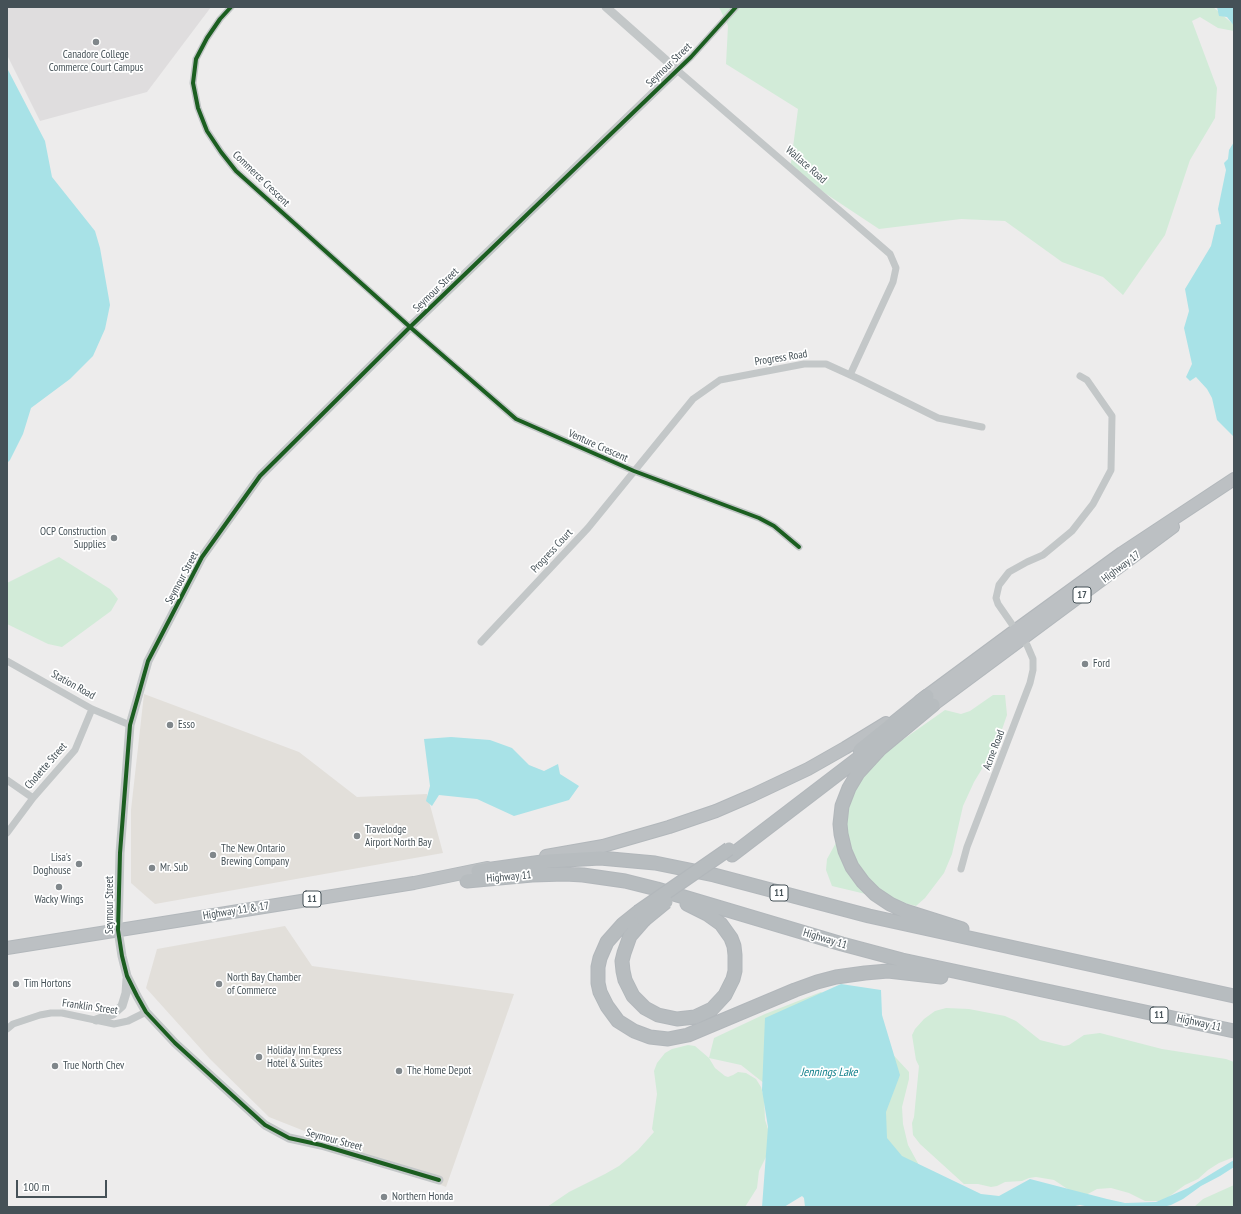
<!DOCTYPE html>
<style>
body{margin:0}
#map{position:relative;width:1241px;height:1214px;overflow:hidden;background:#edecec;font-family:"PT Sans Narrow",sans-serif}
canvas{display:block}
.frame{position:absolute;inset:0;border:8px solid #455157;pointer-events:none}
.scale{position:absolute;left:16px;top:1180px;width:91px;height:18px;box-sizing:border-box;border:2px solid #455157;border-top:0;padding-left:5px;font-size:12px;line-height:14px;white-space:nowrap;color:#455157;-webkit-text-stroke:3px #fff;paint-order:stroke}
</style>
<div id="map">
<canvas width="1241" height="1214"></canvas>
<div class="frame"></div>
<div class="scale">100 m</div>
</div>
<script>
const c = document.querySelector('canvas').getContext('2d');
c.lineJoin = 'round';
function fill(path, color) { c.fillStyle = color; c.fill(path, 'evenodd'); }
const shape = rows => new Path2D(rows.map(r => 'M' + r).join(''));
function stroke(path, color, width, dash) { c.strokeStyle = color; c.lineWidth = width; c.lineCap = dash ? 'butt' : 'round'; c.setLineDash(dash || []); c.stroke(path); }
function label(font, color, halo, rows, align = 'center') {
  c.font = font + ' "PT Sans Narrow",sans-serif'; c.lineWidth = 3.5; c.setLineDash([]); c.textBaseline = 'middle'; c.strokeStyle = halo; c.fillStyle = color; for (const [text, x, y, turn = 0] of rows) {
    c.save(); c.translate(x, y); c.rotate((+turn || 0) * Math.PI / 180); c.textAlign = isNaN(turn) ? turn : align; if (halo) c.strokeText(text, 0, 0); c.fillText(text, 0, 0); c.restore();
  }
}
const commercial = shape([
 [144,694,299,752,357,797,427,794,443,853,155,904,131,883,131,810],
 [285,926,312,966,514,994,446,1187,269,1117,210,1059,146,988,157,949]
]);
const education = shape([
 [7,7,211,7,147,92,40,121,7,55]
]);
const green = shape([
 [719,7,1213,7,1234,25,1234,31,1218,28,1200,17,1192,21,1217,88,1215,118,1190,160,1165,235,1123,295,1103,277,1062,262,1005,221,961,219,879,229,790,170,798,109,726,64,728,26],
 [59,557,110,589,118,599,111,611,62,647,48,644,7,624,7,583],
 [993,695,1005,695,1007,715,997,744,974,782,963,806,952,854,944,873,925,898,916,906,832,886,826,870,827,859,843,830,853,780,857,772,945,710,961,714,970,711],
 [821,992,886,1047,909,1072,909,1079,902,1107,903,1124,908,1145,920,1167,765,1084,741,1065,709,1058,715,1068,725,1076,728,1077,733,1075,738,1072,746,1073,756,1079,761,1087,764,1097,765,1120,768,1129,768,1153,759,1171,757,1188,745,1207,547,1207,569,1192,605,1174,619,1166,638,1150,654,1132,652,1129,657,1094,654,1071,657,1063,665,1053,672,1049,688,1045,695,1046,709,1058,714,1038,765,1014],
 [946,1008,969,1009,1005,1016,1016,1021,1040,1040,1064,1046,1069,1045,1084,1035,1100,1033,1162,1049,1226,1059,1234,1062,1234,1157,1219,1163,1208,1170,1198,1179,1185,1185,1167,1198,1159,1201,1145,1201,1129,1193,1111,1188,1097,1189,1086,1195,1080,1195,1066,1188,1054,1180,1036,1177,1029,1178,1022,1181,1005,1182,997,1186,991,1187,978,1184,964,1184,920,1144,913,1135,912,1123,914,1117,919,1066,916,1060,912,1035,915,1029,924,1019,935,1011],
 [1234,1185,1234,1207,1194,1207,1203,1199]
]);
const water = shape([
 [1217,7,1234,7,1234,26,1227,17,1219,16],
 [7,68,45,141,52,177,95,231,100,248,110,305,105,329,93,356,70,379,31,408,23,434,10,460,7,463],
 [1234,142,1234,437,1217,420,1212,398,1207,389,1196,377,1190,381,1186,377,1192,364,1184,328,1189,311,1185,289,1211,246,1216,225,1221,224,1218,209,1226,170,1224,163,1228,159,1229,150],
 [451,737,490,740,512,748,529,765,544,771,558,764,560,774,579,786,569,800,514,816,477,799,439,795,432,806,426,801,430,786,424,739],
 [841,984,881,990,882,1015,900,1075,886,1112,887,1138,902,1156,981,1194,999,1196,1030,1179,1107,1199,1125,1203,1156,1202,1188,1188,1234,1160,1234,1167,1220,1176,1201,1186,1183,1199,1171,1205,1163,1207,1090,1207,1080,1205,1070,1207,805,1207,804,1198,802,1196,784,1207,762,1207,768,1127,762,1090,765,1018]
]);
const minor = shape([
 [231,7,220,19,207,38,196,59,193,83,198,108,207,131,221,152,236,171,410,327,516,419,634,471,759,518,774,526,799,547],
 [736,7,691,57,677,70,890,254,896,268,893,282,850,375],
 [1016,630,998,604,996,598,999,585,1009,572,1027,562,1043,555,1072,531,1093,504,1111,470,1112,416,1087,380,1080,376],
 [481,642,588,528,693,399,720,380,804,364,826,364,859,379,938,418,982,427],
 [7,661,92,709,130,725],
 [7,780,33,798],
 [7,833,33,798,75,750,92,709],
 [961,869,967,847,1030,683,1033,670,1033,659,1027,645,1022,638],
 [7,1029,13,1024,40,1015,51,1013,62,1013,114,1024,128,1021,146,1012]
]);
const tertiary = shape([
 [96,1020,113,1014,122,1006,126,993,127,979],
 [439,1180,321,1145,289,1138,265,1125,175,1043,146,1012,137,996,127,976,122,956,118,930,120,853,130,725,148,661,202,557,260,476,410,327,677,70,606,7]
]);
const trunk = shape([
 [920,701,1016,630,1122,553,1234,479],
 [933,705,1173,527],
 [546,856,603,846,669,827,716,811,753,795,808,769,845,748,886,723],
 [7,948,414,883,487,868]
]);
const motorway = shape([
 [933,705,880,749,858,773,849,788,842,806,840,824,841,834,845,851,852,867,863,882,875,894,890,904,905,911,962,929],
 [860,750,927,696],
 [732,855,872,748],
 [478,871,549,861,600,858,655,863,714,875,869,916,1234,996],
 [467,881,532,875,565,874,583,875,625,881,657,889,842,944,902,960,1234,1031],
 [638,912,623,924,607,942,600,958,598,967,598,983,600,992,607,1006,618,1021,634,1031,650,1037,668,1039,688,1035,795,990,817,982,836,977,865,973,888,971,941,977],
 [644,920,630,936,624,953,622,961,623,971,625,980,633,996,645,1008,658,1015,677,1019,695,1017,712,1009,725,995,733,979,735,971,735,955,734,946,731,938,721,924,707,914,687,904]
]);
const motorwayBridge = shape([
 [638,912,729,849],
 [644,920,666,902]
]);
const cycleway = shape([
 [231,7,220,19,207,38,196,59,193,83,198,108,207,131,221,152,236,171,410,327,516,419,634,471,759,518,774,526,799,547],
 [439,1180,321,1145,289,1138,265,1125,175,1043,146,1012,137,996,127,976,122,956,118,930,120,853,130,725,148,661,202,557,260,476,410,327,691,57,736,7]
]);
const markers = [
 [96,42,4,"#80878b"],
 [114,538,4,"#80878b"],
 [1085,664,4,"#80878b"],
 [170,725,4,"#80878b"],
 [357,836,4,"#80878b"],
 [213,855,4,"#80878b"],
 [79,864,4,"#80878b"],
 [152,868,4,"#80878b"],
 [59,887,4,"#80878b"],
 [16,984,4,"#80878b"],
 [219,984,4,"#80878b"],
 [259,1057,4,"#80878b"],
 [55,1066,4,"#80878b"],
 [399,1071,4,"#80878b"],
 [384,1197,4,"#80878b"]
];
const shields = [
 [1082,595,18],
 [779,893,18],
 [312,899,18],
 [1159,1015,18]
];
const shieldNames = [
 ["17",1082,595],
 ["11",779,893],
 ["11",312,899],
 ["11",1159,1015]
];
const poiNames = [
 ["Canadore College",96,55,"center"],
 ["Commerce Court Campus",96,68,"center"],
 ["OCP Construction",106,532,"right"],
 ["Supplies",106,545,"right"],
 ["Ford",1093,664],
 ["Esso",178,725],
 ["Travelodge",365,830],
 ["Airport North Bay",365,843],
 ["The New Ontario",221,849],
 ["Brewing Company",221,862],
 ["Lisa's",71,858,"right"],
 ["Doghouse",71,871,"right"],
 ["Mr. Sub",160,868],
 ["Wacky Wings",59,900,"center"],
 ["North Bay Chamber",227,978],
 ["of Commerce",227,991],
 ["Tim Hortons",24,984],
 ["Holiday Inn Express",267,1051],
 ["Hotel & Suites",267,1064],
 ["True North Chev",63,1066],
 ["The Home Depot",407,1071],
 ["Northern Honda",392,1197]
];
const streetNames = [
 ["Seymour Street",669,65,-44],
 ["Wallace Road",806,165,41],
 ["Commerce Crescent",261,179,44],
 ["Seymour Street",436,290,-44],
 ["Progress Road",781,358,-9],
 ["Venture Crescent",598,446,24],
 ["Progress Court",552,551,-47],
 ["Highway 17",1121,567,-37],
 ["Seymour Street",182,578,-62],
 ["Station Road",73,685,29],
 ["Acme Road",994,750,-69],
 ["Cholette Street",46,766,-49],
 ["Highway 11",509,877,-5],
 ["Seymour Street",110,905,-90],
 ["Highway 11 & 17",236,911,-9],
 ["Highway 11",825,939,17],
 ["Franklin Street",90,1007,8],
 ["Highway 11",1199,1023,12],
 ["Seymour Street",334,1140,15]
];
const waterNames = [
 ["Jennings Lake",829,1073]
];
fill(commercial, '#e2dfda');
fill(education, '#dfddde');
fill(green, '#d2ebd8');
fill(water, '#a8e2e7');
stroke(trunk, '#b2b7bb', 14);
stroke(motorway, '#b2b7bb', 15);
stroke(minor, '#c3c7c8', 7);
stroke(tertiary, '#c3c7c8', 9);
stroke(trunk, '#bcc0c3', 12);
stroke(motorway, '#b7bcbf', 13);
stroke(motorwayBridge, '#b2b7bb', 15, []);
stroke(motorwayBridge, '#b7bcbf', 13);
stroke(cycleway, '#1b5e20', 4);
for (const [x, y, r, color] of markers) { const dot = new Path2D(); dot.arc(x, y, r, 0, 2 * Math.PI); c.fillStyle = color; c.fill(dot); stroke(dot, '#fff', 1.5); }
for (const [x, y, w] of shields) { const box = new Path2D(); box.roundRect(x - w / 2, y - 8, w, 16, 3); c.fillStyle = '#fff'; c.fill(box); stroke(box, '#455157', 1); }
label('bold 10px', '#455157', null, shieldNames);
label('11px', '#455157', '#fff', poiNames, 'left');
label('11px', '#455157', '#fff', streetNames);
label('italic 12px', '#15828d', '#fff', waterNames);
</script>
